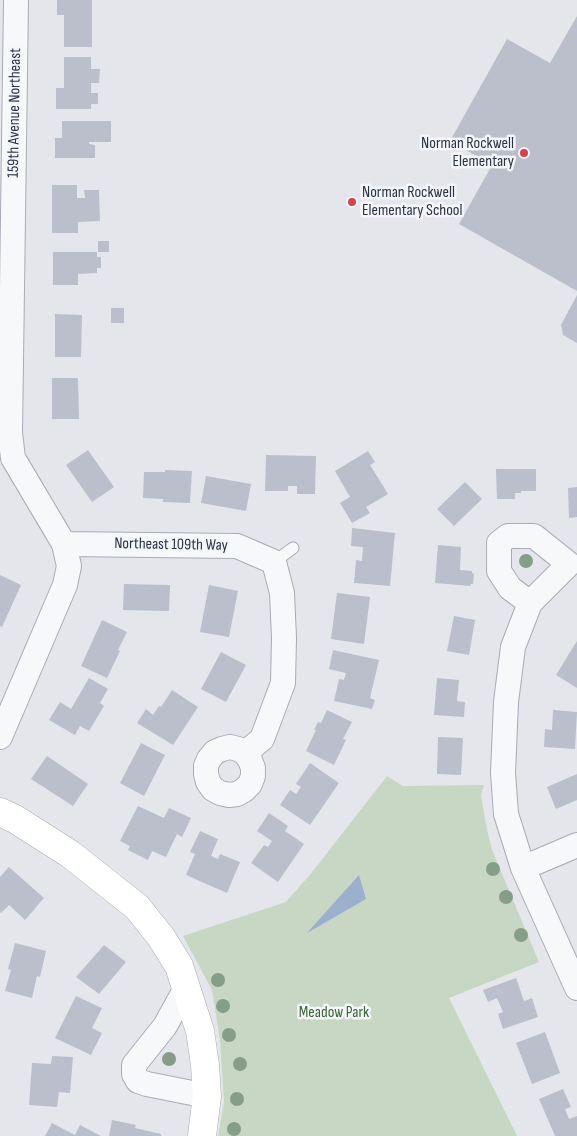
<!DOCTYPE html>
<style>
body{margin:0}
canvas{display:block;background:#e4e6ec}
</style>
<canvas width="577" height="1136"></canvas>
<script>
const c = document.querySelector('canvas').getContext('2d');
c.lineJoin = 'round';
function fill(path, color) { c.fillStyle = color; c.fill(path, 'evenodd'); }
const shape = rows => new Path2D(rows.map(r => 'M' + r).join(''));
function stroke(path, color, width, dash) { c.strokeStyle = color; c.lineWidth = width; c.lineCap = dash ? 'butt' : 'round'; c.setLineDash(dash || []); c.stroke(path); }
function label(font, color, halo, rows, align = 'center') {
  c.font = font + ' "Sofia Sans Condensed",sans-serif'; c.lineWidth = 5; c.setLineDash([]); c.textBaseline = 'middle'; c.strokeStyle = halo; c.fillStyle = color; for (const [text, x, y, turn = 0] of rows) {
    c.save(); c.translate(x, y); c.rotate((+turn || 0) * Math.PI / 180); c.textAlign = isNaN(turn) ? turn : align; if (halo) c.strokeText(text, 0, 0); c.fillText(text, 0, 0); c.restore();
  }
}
const green = shape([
 [387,776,403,786,484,785,481,795,486,825,492,850,539,962,449,998,517,1136,218,1136,224,1102,220,1040,212,990,183,936,286,902,313,871]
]);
const water = shape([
 [359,875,366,899,307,933]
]);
const building = shape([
 [57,0,92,0,92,47,64,47,64,15,57,15],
 [577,16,577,291,459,224,492,165,450,141,507,39,550,63],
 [64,57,91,57,91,69,100,69,99,83,91,83,91,93,98,93,98,104,91,104,91,109,56,109,56,88,64,88],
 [62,121,111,121,111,142,89,142,89,144,95,145,95,158,55,158,55,138,62,138],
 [52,185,77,185,77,198,85,198,84,190,99,190,100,221,78,222,78,233,52,233],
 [98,241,109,241,109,252,98,252],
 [53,252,97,252,97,257,101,257,101,268,97,268,97,273,78,274,78,285,53,285],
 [577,295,577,343,563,335,561,325],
 [111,308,124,308,124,323,111,323],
 [55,314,82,315,81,357,55,357],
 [52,378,78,378,79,419,52,419],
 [88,450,114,487,92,502,66,465],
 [368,451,375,462,370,465,388,494,366,507,370,513,352,523,340,503,350,497,335,471],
 [266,455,316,456,315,494,297,494,297,486,288,486,288,491,265,491],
 [496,469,536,469,536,491,521,491,521,493,515,493,515,499,497,499],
 [165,470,192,471,190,503,163,502,163,499,143,498,144,472,165,472],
 [206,476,251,484,246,511,201,503],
 [465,482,482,499,454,526,437,509],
 [577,487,577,517,569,518,568,488],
 [352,528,395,533,390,586,354,583,356,560,362,561,363,547,351,546],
 [438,545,461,547,460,570,472,571,472,573,474,574,473,584,471,584,470,586,435,583],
 [0,575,21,585,2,627,0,626],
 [124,584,170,585,169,611,123,610],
 [209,585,238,591,229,637,200,632],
 [337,593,370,597,364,644,331,639],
 [454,616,475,620,469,655,447,651],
 [102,620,127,632,118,650,120,651,107,678,81,666],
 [577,641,577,688,556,675],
 [333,650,379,660,370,698,375,700,372,709,334,701,339,679,344,680,346,673,329,669],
 [221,652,246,665,226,702,201,689],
 [89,678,108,689,100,703,104,706,89,731,80,726,75,735,49,720,60,702,71,709],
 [437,678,459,680,457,701,465,702,464,717,434,715],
 [172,690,198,707,173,745,137,723,146,709,153,715,159,706,161,707],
 [327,710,352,722,343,739,346,740,334,765,306,751,316,730,314,730,318,722,321,723],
 [553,710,577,712,575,749,544,747,545,729,552,730],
 [438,737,463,738,461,775,437,774],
 [141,743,165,755,144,796,120,783],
 [47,756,88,784,73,806,31,779],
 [310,763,339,783,310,825,280,805,290,790,296,794,301,787,296,784],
 [577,774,577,800,556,809,547,787],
 [138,806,164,818,169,808,191,818,182,837,177,834,166,857,152,851,148,860,128,850,130,846,120,841],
 [269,813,288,826,285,831,304,844,278,882,251,863,264,845,268,847,272,841,257,831],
 [200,831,218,839,211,856,218,859,220,854,240,862,227,893,186,875,195,854,190,852],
 [9,867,44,898,25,920,9,905,1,913,0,912,0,877],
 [15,943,46,951,40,977,37,976,32,998,5,991,11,970,8,969],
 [104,945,126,962,99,994,76,977],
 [516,978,524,1001,532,998,538,1017,503,1029,498,1014,503,1012,497,998,488,1002,483,990],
 [76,996,102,1008,92,1028,102,1033,91,1055,55,1038],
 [545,1032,560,1073,532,1084,516,1043],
 [52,1056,73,1057,70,1093,59,1092,57,1107,29,1105,32,1063,51,1064],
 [563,1089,571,1107,565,1109,569,1119,577,1116,577,1136,555,1136,539,1099],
 [112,1120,136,1125,135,1128,161,1134,161,1136,109,1136],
 [52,1123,75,1135,80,1125,101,1136,45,1136]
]);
const lane = shape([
 [274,562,293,548]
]);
const street = shape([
 [64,544,237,546,274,562,282,593,284,638,283,683,262,739,245,753,238,749,230,747,222,749,215,752,209,759,206,766,206,774,208,782,213,789,220,793,229,795,237,794,244,790,250,784,253,776,253,768,250,760,245,753],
 [569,564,530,603,513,647,506,702,503,773,506,814,523,868,577,988],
 [530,603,510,588,499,571,499,543,508,536,534,536,569,564],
 [0,737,65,585,69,566,64,544,13,458,10,433,16,0],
 [523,868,577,845],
 [186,988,165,1026,134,1065,134,1074,138,1081,147,1084,207,1096]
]);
const secondary = shape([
 [0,812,15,819,70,854,137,907,161,937,179,966,200,1031,205,1065,207,1096,202,1136]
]);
const trees = [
 [526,561],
 [493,869],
 [506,897],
 [521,935],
 [218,980],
 [223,1006],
 [229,1035],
 [169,1059],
 [240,1064],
 [237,1099],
 [234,1129]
];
const markers = [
 [524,153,5,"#d8424b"],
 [352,202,5,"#d8424b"]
];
const streetNames = [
 ["159th Avenue Northeast",15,113,-89],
 ["Northeast 109th Way",171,545,1]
];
const poiNames = [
 ["Norman Rockwell",514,144],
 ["Elementary",514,162],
 ["Norman Rockwell",362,193,"left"],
 ["Elementary School",362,211,"left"]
];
const parkNames = [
 ["Meadow Park",334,1013]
];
fill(green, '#c7d7c4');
fill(water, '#9cb0ce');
fill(building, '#babfcb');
stroke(lane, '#a8acb7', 13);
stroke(street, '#a8acb7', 26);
stroke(secondary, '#a8acb7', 29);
stroke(lane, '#f7f8fa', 11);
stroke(street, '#f7f8fa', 24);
stroke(secondary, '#fff', 28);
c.fillStyle = '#869e88';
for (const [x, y] of trees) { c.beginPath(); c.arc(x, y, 7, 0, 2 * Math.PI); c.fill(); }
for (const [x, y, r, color] of markers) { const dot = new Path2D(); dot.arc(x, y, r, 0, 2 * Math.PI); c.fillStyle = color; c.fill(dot); stroke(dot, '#f4f6f9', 2); }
label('16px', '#2a3246', '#f4f6f9', streetNames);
label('16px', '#2a3246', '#f4f6f9', poiNames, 'right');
label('16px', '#3a6336', '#f4f6f9', parkNames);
</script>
